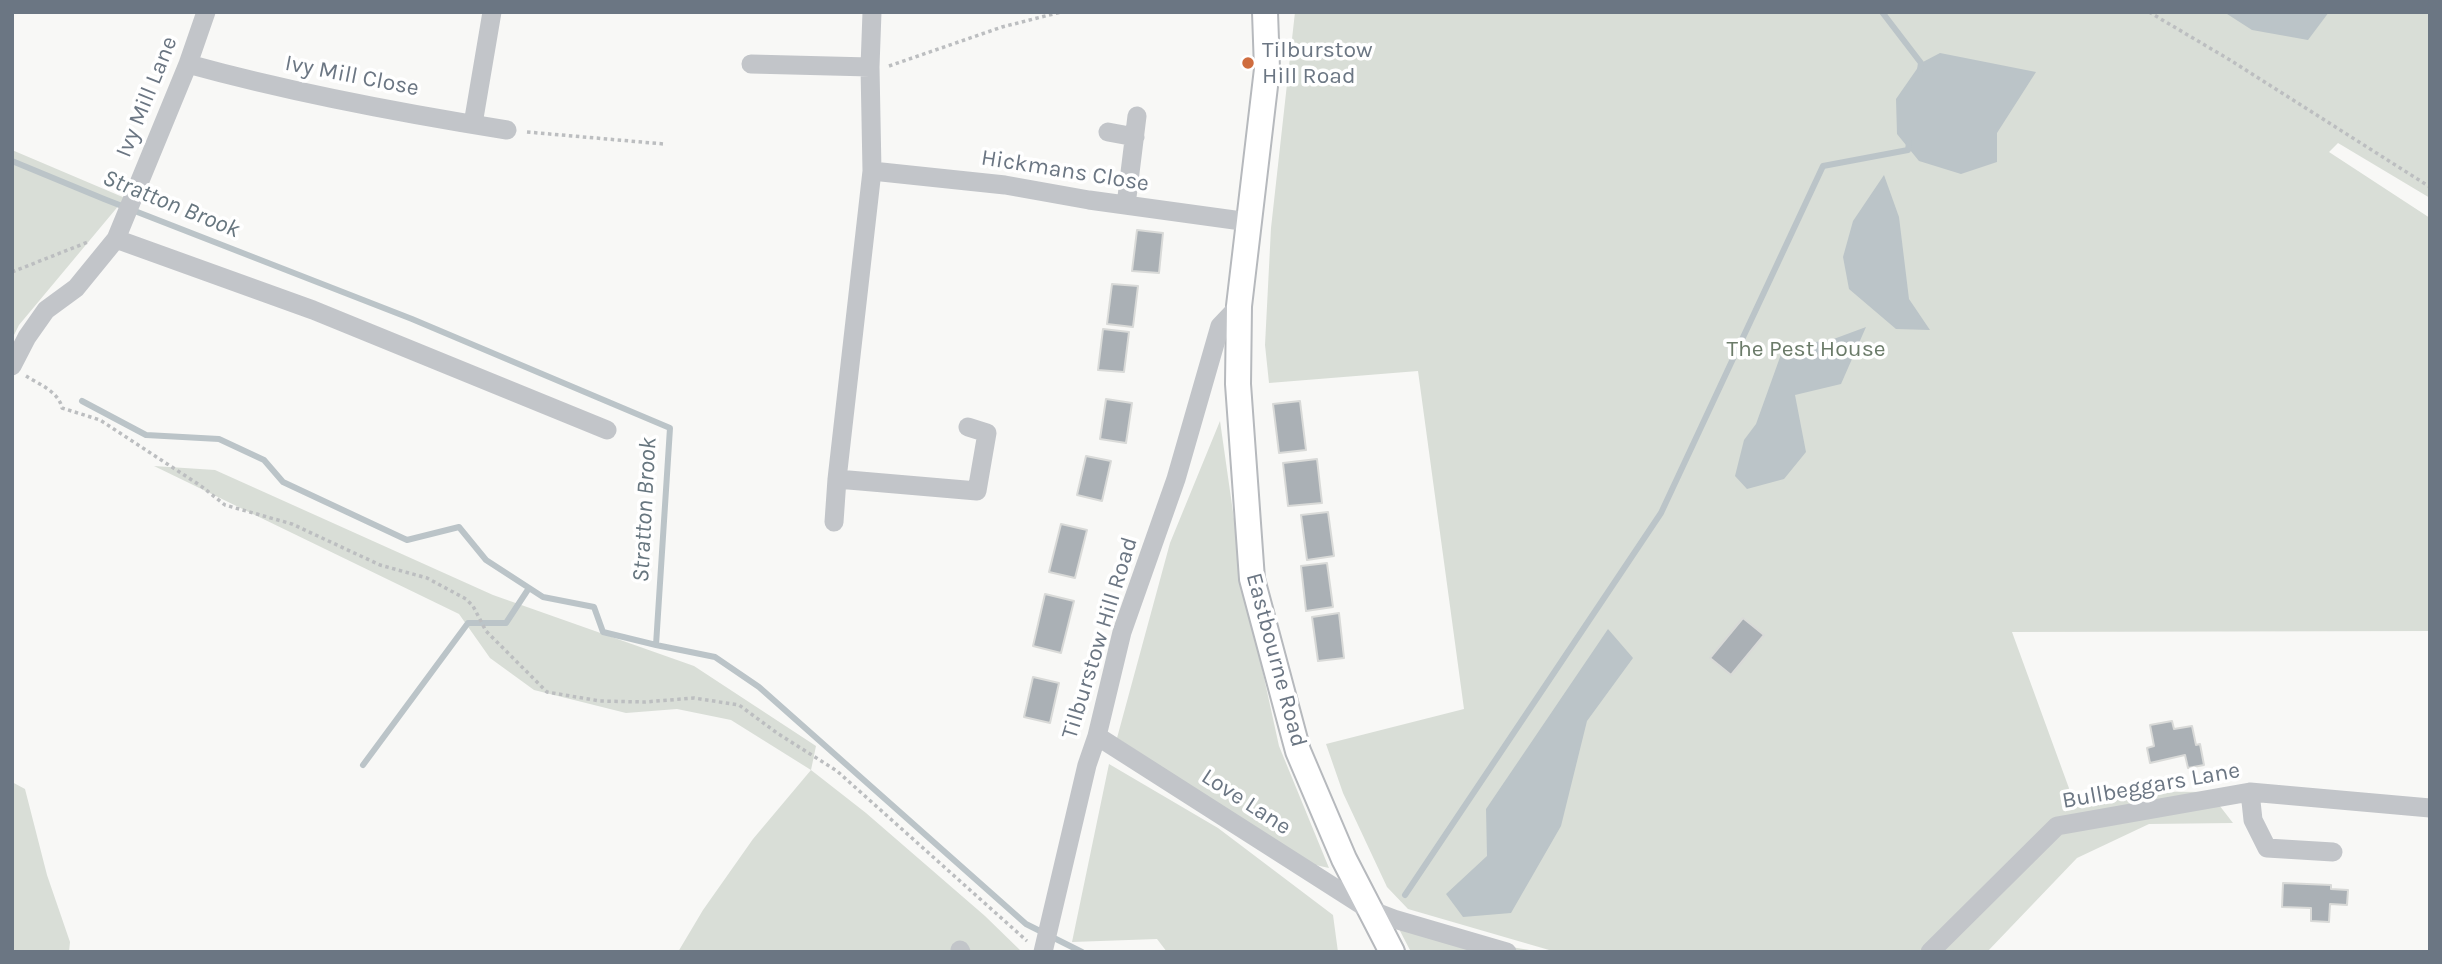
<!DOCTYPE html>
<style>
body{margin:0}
#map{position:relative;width:2442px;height:964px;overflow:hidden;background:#f8f8f6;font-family:Karla,sans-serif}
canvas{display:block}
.frame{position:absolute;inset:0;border:14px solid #6b7683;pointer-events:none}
</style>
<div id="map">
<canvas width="2442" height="964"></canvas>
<div class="frame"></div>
</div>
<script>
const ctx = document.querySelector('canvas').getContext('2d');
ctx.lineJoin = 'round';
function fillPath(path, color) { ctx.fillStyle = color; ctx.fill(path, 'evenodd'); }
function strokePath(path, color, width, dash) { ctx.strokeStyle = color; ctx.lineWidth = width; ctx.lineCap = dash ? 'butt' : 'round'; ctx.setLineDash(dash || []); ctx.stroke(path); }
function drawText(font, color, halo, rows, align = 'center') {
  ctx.font = font + ' Karla,sans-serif'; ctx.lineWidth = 7; ctx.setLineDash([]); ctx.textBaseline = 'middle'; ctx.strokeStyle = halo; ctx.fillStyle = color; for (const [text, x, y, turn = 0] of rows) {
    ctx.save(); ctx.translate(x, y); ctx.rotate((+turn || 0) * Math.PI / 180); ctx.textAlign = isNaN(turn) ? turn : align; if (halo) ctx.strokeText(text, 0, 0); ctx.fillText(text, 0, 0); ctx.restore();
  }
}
fillPath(new Path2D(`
 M1295,12H2430V198L2338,143L2329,152L2430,218V631L2012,632L2070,791L2209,792L2233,823L2149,824L2077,858L1987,952H1556L1408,909L1387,887L1343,793L1326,744L1464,709L1418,371L1269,383L1265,345L1271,228Z
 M12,150L125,198L19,325L12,339Z
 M1220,421L1243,582L1279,746L1329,868L1311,864L1117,738L1170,543Z
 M154,466L215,470L493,595L694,666L816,746L811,770L866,813L985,916L1022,952H678L703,910L753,839L811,770L731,720L677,709L626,713L534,690L490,658L459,614Z
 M1109,764L1218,828L1333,915L1338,952H1167L1157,939L1072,942Z
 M12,782L25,789L47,875L70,942L69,952H12Z
 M1399,929L1542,952H1411Z`), '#d9ded7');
fillPath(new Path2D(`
 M2224,12H2329L2308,40L2252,30Z
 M1940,53L2036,72L1997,133V162L1961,174L1919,161L1897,134L1896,99L1921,63Z
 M1884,175L1899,217L1909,299L1930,330L1896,329L1849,289L1843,257L1853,221Z
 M1866,327L1841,384L1795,395L1806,452L1784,479L1747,489L1735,476L1744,440L1756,424L1784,346L1831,340Z
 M1608,629L1633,658L1587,721L1561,826L1511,913L1463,917L1446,894L1487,856L1486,809Z`), '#bbc4c8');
strokePath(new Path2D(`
 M1882,12L1921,63L1920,70
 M12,161L104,199L412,319L670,428L656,645L715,657L759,687L1026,924L1082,952
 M82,401L146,435L219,439L264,460L283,482L407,540L459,527L486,560L543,597L594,607L603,632L656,645
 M363,765L468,623H506L529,588
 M1405,895L1661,513L1823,166L1908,150L1909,143`), '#bbc4c8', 6);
const building = new Path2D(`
 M1137,230L1163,233L1159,273L1132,271Z
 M1112,284L1138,286L1133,327L1107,324Z
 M1103,329L1129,332L1124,372L1098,370Z
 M1106,399L1132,403L1126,443L1100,439Z
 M1300,401L1306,450L1279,453L1273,404Z
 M1086,456L1111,461L1102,501L1077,495Z
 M1317,459L1322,503L1288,506L1283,463Z
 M1328,512L1334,556L1307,560L1301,515Z
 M1061,524L1087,530L1075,578L1049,572Z
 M1327,563L1333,607L1306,611L1301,566Z
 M1045,594L1074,601L1061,653L1033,646Z
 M1339,613L1344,658L1318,661L1312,617Z
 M1743,618L1764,635L1731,675L1710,658Z
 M1033,677L1059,683L1050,723L1024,717Z
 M2172,721L2174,729L2192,726L2196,745L2200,744L2204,765L2188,768L2185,755L2150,763L2147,748L2154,746L2150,725Z
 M2283,883L2331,885V889L2348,890L2347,905L2330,904L2329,922L2311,921V908L2282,907Z`);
fillPath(building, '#aab0b5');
strokePath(building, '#d9dad8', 2);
const major = new Path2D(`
 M1265,12L1267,69L1239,306L1238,384L1252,579L1298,751L1344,859L1392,952`);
strokePath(major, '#b6b9bd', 28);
strokePath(new Path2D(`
 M2149,12L2230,60L2430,187
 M889,66L1002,27L1061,12
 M527,132L664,144
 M12,272L88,242
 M26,376C39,384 59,392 62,408L100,420L201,486L225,505L292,524L380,565L427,578L466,599L473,606L486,631L547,692L600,701L645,702L694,698L739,705L777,733L837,771L1027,941`), '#bcbec0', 3.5, [3.5, 3.5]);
strokePath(new Path2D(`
 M188,64C293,93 400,113 507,130
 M751,64L870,67
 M473,124L492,12
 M1108,132L1135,137
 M872,171L1005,185L1089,200L1249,222
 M1126,205L1137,116
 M116,239L313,310L607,430
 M12,366L27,337L46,310L76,288L116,239L188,64L206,12
 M837,479L977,491L987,433L968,427
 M834,522L837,479L872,171L870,67L872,12
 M1097,736L1368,909L1394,919L1507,952
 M2250,792L2253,820L2267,848L2333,852
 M960,950L961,952
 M1043,952L1087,765L1097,736L1122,632L1176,479L1220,326L1239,306
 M1930,952L2057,826L2250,792L2430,808`), '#c2c5c9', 19);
strokePath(major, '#fff', 24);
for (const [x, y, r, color] of [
 [1248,63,7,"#cf6d3f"]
]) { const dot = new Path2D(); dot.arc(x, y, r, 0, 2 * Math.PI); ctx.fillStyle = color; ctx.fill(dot); strokePath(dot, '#fff', 2.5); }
drawText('23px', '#6b7683', '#fff', [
 ["Tilburstow",1262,50],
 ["Hill Road",1262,76]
], 'left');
drawText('23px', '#6b7683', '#fff', [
 ["Ivy Mill Close",352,76,11],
 ["Ivy Mill Lane",147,97,-68],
 ["Hickmans Close",1065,171,9],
 ["Tilburstow Hill Road",1100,638,-73],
 ["Eastbourne Road",1276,660,75],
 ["Bullbeggars Lane",2151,786,-10],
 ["Love Lane",1246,802,33]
]);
drawText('23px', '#6b7b69', '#fff', [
 ["The Pest House",1806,349]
]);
drawText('italic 24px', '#67767f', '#fff', [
 ["Stratton Brook",171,204,22],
 ["Stratton Brook",645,510,-87]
]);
</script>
